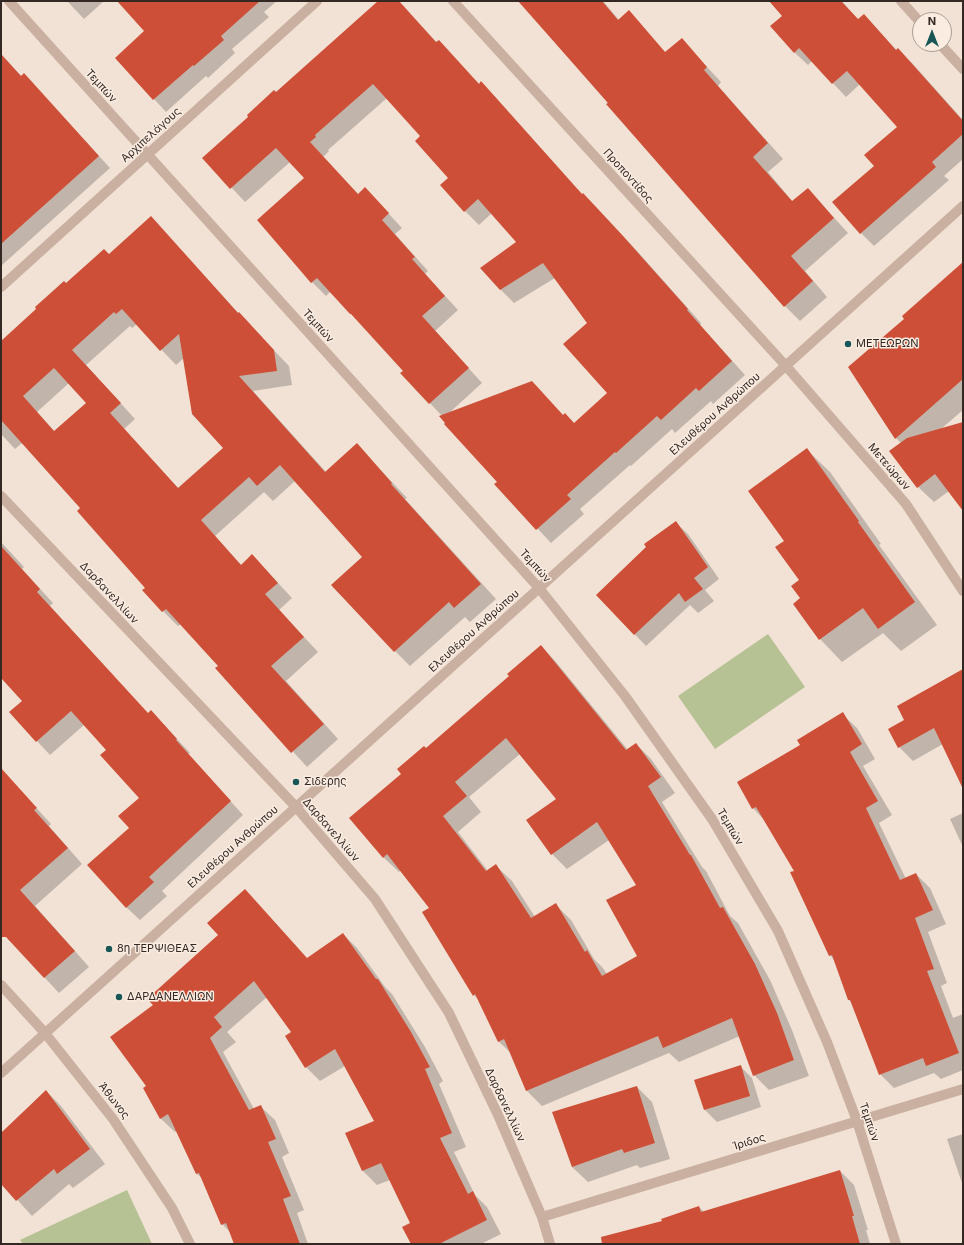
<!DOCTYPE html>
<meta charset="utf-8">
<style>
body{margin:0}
#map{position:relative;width:964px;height:1245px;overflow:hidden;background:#f2e2d5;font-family:Inter,sans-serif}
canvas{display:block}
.frame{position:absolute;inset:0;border:2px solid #332824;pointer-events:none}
.north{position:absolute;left:912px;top:12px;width:40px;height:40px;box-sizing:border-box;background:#faece1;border:1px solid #aa9e95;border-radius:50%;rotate:0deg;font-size:11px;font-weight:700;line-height:16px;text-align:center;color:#332824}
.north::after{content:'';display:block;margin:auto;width:14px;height:18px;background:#185756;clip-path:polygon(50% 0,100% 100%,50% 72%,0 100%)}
</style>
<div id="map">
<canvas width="964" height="1245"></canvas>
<div class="frame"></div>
<div class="north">N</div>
</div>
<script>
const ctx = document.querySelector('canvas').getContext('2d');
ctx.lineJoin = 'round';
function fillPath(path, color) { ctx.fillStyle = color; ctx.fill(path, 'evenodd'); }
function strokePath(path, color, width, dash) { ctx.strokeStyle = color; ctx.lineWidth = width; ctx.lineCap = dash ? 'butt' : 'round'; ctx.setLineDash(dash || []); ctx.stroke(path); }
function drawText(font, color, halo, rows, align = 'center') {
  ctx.font = font + ' Inter,sans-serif'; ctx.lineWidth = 3; ctx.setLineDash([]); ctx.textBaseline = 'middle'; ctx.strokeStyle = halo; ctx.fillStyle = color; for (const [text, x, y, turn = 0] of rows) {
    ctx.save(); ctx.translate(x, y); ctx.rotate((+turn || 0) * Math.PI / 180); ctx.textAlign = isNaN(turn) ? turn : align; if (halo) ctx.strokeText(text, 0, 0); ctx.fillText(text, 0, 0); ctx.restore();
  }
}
fillPath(new Path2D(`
 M768,634L805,687L715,749L678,696Z
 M127,1190L152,1244H23L20,1240Z`), '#b6c194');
fillPath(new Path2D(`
 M67,1H104L84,19Z
 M118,1H277L264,12L269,17L232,49L235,53L208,78L206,76L166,112L154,99L145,31Z
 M379,1H398L437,43L479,84L481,83L495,97L582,195L597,208L637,251L701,323L700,325L745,375L713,404L711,401L675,433L672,429L631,466L630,465L580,509L584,514L551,543L496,484L498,482L442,416L402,373L405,371L331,291L326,296L312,282L305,178L290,162L245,202L204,158ZM387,98L421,136L449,178L465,211L479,225L492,213L517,242L500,289L514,303L555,278L588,324L609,393L575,424L565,414L563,416L448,414L482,383L435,331L458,310L425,274L428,271L395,234L402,228L365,188L358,195L323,157L329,151L328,150Z
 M519,1H603L619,20L629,12L666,53L682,40L721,82L718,86L783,159L768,172L793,202L808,189L848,233L805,271L827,297L800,321L785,306Z
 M771,1H842L858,20L864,15L897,51L898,50L912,63L963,120V159L944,176L949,180L874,246L861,233L875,166L898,127L860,84L846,97L812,61L808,65L794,52L784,16Z
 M1,54L21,76L24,74L35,86L110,168L1,266Z
 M151,217L239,314L289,366L292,385L253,391L326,472L357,445L407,498L405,499L496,599L470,622L465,617L410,666L395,651L364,557L295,481L273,501L264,492L215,536L241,565L252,555L292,598L279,610L318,652L286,681L338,739L307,767L217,668L219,666L181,624L178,626L163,611L146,588L82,508L22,443L15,449L1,434V347L66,284L109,255ZM137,324L176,365L184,358L224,448L179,489L124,429L135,419L86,365L130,326L132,328ZM69,383L87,403L55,432L37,412Z
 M963,263V410L941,429L963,423V506L949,491L934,502L918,487L901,443L896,438L906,319Z
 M807,450L830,472L881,544L879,545L937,625L901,651L883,633L842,662L820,639L802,599L800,580L785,541Z
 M676,523L688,534L719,579L705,590L714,601L698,613L690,605L646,646L597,595Z
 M1,542L24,567L22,569L53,603L50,606L148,714L164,725L190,753L188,754L243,815L162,891L167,896L140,920L126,907L130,828L140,798L107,750L84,725L50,755L10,712L23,701L1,676Z
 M541,646L556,662L628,750L636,744L651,759L675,793L662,802L702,867L706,871L730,916L738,923L770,980L792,1030L809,1076L769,1090L754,1075L740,1036L679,1062L669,1053L542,1106L527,1091L512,1054L499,1042L479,1000L474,995L423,913L430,908L401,870L399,872L383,857L403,774L426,749L511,676ZM520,754L558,799L552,854L567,869L609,840L637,885L638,956L607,974L602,967L594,959L571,920L556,905L535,917L512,881L496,866L488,871L458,832L481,812L469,797Z
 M963,670V787L943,744L913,761L899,747L906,720Z
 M842,714L857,728L875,759L863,766L892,815L879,823L906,879L916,874L930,888L946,924L928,932L947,983L941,986L953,1018L963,1014V1070L941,1079L934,1073L894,1088L880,1074L853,1004L849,1000L834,960L830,955L795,871L765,821L753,808L801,746Z
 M11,780L51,824L49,826L82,864L35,906L89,967L59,993L44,977L1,927V789Z
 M963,813V847L950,819Z
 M343,934L357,948L385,987L392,994L425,1047L443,1081L439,1084L466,1147L454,1152L475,1195L487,1207L501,1234L481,1244H412V1223L390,1180L377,1185L363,1171L347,1134L375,1121L345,1066L320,1081L306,1067L293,1032L267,997L227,1032L236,1042L223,1052L254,1109L260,1106L275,1120L289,1153L282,1157L304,1210L297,1213L308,1244H235L231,1233L222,1224L204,1180L197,1174L177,1131L175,1132L160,1118L148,1086L111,1037L308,959Z
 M740,1066L752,1078L761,1107L717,1122L705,1110L695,1081Z
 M637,1087L652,1102L670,1159L640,1168L637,1165L588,1182L572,1167L553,1113Z
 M46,1091L61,1106L105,1164L73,1188L69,1184L32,1216L1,1182V1133Z
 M963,1134V1186L947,1139Z
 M840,1171L854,1185L868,1230H866L870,1244H609L699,1207L704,1212Z`), '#0003');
fillPath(new Path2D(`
 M117,1H260L221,36L224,40L194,66L193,65L153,100L115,58L144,31Z
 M378,1H399L436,42L439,40L479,84L481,81L582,194L583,193L623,236L688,309L687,310L732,361L699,391L696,388L661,420L657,416L616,453L615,452L567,495L571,499L536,530L494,484L497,482L444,424L445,423L439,416L532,381L563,415L565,413L574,423L607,393L563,344L587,323L543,263L500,290L480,268L516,242L478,199L464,212L440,185L448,178L415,141L420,136L373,84L315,135L316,137L310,142L358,194L365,187L389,213L382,220L415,257L412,259L445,296L422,316L469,368L429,404L400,373L403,371L351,314H350L317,278L311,283L257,220L304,178L276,148L230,189L202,158L248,117L247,115L274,90L276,92Z
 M518,1H602L618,20L629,10L665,52L682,38L707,67L704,70L768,143L753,157L792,201L808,188L834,218L791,256L813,281L784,307L606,104L608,103Z
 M769,1H841L858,19L864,14L896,50L898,48L963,121V134L932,162L936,167L860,234L832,202L874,166L864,155L897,127L847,71L832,84L799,48L794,53L770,26L782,16Z
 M1,54L21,76L24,73L99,156L1,244Z
 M151,216L238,313L239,312L274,350L277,371L239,376L325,472L357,443L392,483L391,484L481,584L454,608L449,602L394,652L331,585L362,557L280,465L257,486L249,477L201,520L241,565L252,554L278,583L265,594L304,637L271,666L324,724L291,753L215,668L218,666L166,609L162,612L142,590L145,588L77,511L80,508L1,420V341L36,309L35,307L64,281L66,283L104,249L109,254ZM122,309L160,351L179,334L192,414L223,448L178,488L110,413L121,403L72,350L114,312L116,314ZM54,368L86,403L54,431L23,396Z
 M963,262V379L895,439L848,367L904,319L902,316Z
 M963,422V511L935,474L917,488L889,451L907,438Z
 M807,448L859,521L858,522L915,602L878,629L863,608L819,640L793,604L800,598L791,586L799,580L775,547L784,541L748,491Z
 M676,521L708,567L694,578L703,589L685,602L679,593L634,635L596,595L646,547L644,544Z
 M1,546L40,589L37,592L148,713L151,710L177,739L176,740L231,801L149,877L154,882L126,908L87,865L129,828L118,816L139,798L100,755L106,750L71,711L36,742L9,712L22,701L1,678Z
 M541,645L626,750L636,743L661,777L648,786L690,855H691L720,908L723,907L755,964L777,1013L794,1060L753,1076L732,1018L663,1048L658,1036L526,1091L504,1039L498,1042L475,994L473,996L422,912L429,908L387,854L383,858L349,818L401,774L397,769L424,746L426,748L509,676L507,674ZM506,738L556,799L526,820L551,855L597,822L636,885L606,900L637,956L602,976L587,950L585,952L556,903L531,918L496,864L486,871L443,816L467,796L455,782Z
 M963,669V789L934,728L898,748L888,729L904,720L897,706Z
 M843,712L862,744L850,752L878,801L866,808L900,880L916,873L933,910L915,918L934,969L927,971L959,1053L926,1066L923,1058L879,1075L850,1000H848L832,955L829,956L790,872L794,871L756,807L752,809L737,782L800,745L797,740Z
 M1,768L37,808L34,810L68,848L20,890L75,951L44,978L6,937H1Z
 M245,889L307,958L343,933L376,979H378L411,1032L430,1067L425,1069L452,1133L440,1138L468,1194L473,1191L487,1220L439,1244H411L402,1227L410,1223L381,1163L362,1171L345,1133L374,1121L335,1049L305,1068L285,1036L291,1032L254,981L214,1017L222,1027L210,1038L249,1110L261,1105L276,1139L268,1142L291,1196L283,1199L300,1244H234L226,1223L221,1225L199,1173L196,1174L168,1114L160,1119L143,1088L146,1086L110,1037L153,1005L147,999L218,935L207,923Z
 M741,1065L750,1096L704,1110L694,1080Z
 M637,1086L655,1143L624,1153L622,1149L572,1167L552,1112Z
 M46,1090L90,1149L57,1174L54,1169L16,1201L1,1184V1133Z
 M840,1170L854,1216H852L860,1244H602L601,1237L662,1221L661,1219L699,1206L701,1212Z`), '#ce4f37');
strokePath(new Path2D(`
 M9,1L539,588L625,696L712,819L778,931L827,1042L857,1121L896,1244
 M453,1L786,366L906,504L963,591
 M901,1L920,22
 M940,44L963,69
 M1,287L317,1
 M1,496L296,807L375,899L449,1013L498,1115L542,1217L550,1244
 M1,985L45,1033L113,1119L172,1208L190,1244
 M1,1073L963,206
 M542,1217L963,1089`), '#cab0a0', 10);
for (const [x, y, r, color] of [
 [848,344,4,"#185756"],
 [296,782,4,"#185756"],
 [109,949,4,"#185756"],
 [119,997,4,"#185756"]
]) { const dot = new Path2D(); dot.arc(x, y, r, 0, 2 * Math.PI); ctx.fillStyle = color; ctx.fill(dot); strokePath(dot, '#faece1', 1.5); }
drawText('11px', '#332824', '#faece1', [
 ["Τεμπών",101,86,48],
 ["Αρχιπελάγους",151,135,-42],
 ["Προποντίδος",628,176,48],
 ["Τεμπών",318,326,48],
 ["Ελευθέρου Ανθρώπου",715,414,-42],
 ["Μετεώρων",889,467,49],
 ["Τεμπών",535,566,48],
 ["Δαρδανελλίων",109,593,47],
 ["Ελευθέρου Ανθρώπου",474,631,-42],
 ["Τεμπών",730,827,59],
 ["Δαρδανελλίων",331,830,49],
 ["Ελευθέρου Ανθρώπου",233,847,-42],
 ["Άθωνος",114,1101,52],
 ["Δαρδανελλίων",505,1105,65],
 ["Τεμπών",869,1122,71],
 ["Ίριδος",749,1142,-17]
]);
drawText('11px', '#332824', '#faece1', [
 ["ΜΕΤΕΩΡΩΝ",856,344],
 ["Σιδερης",304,782],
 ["8η ΤΕΡΨΙΘΕΑΣ",117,949],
 ["ΔΑΡΔΑΝΕΛΛΙΩΝ",127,997]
], 'left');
</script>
